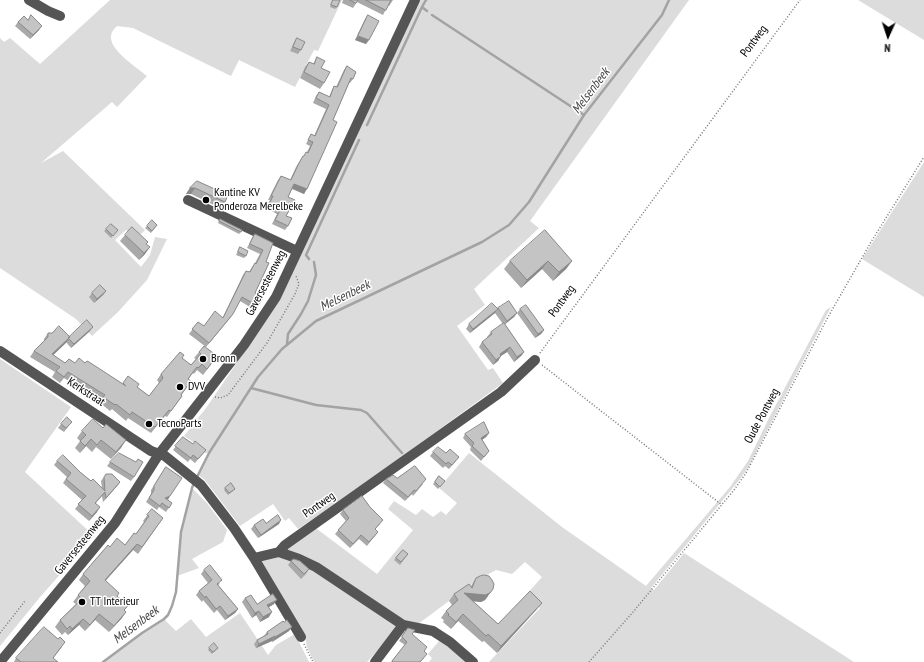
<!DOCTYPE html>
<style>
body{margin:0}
#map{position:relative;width:924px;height:662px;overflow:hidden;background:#fff;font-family:"PT Sans Narrow",sans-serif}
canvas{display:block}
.north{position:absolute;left:868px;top:16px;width:40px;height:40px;-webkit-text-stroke:3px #fff;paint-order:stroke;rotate:183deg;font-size:11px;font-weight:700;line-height:16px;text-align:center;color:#000}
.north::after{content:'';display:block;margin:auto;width:14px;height:18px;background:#000;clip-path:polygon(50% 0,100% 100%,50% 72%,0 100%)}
</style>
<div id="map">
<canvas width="924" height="662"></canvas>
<div class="north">N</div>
</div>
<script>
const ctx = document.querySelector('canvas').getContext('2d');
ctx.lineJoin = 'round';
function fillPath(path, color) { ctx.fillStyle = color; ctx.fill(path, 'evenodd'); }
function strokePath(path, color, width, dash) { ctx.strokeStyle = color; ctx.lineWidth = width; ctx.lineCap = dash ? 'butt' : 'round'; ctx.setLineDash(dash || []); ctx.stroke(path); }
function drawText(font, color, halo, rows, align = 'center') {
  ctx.font = font + ' "PT Sans Narrow",sans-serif'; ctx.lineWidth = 3; ctx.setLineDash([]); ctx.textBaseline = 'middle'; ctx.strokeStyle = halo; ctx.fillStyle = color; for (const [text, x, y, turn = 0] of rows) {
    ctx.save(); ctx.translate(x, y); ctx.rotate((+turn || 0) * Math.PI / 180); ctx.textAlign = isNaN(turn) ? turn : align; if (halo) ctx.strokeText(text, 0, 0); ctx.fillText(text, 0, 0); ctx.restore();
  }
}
fillPath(new Path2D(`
 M110,0H342L318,51L314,50L295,87L239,60L231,76L133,28L117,26C114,29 111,32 111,37C110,50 137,68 147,76L119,105L117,107L112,102L41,163L63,151L145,230L137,238L126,230L115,240L141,267L150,255L155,237L167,239L147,280L118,312L92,336L76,319L0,268V38L4,42L10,38L40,64Z
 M418,0H689L530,221L539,228L474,289L485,305L457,326L488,370L493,368L503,383L339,502L298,529L289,518L285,521L273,504L240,526L204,479L198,475L209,453H204L205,450L184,436L206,408L260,329Z
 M858,0H924V40Z
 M924,162V297L862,259Z
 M831,307L748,468L740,479L651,588L654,590L684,553L854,662H489L540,608L526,595L542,577L525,562L512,574L496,570L476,581L418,624L405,621L287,550L286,545L313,526L377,574L413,530L388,509L394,501L416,515L422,509L433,517L441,511L446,515L457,503L439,488L469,453L562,527L646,586L730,487L748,461L770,416L826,310Z
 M0,359L71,407L25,472L94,536L41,596L0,646Z
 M192,488L207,503L227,530L223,542L192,559L199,568L177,576L181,532Z
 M274,555L306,565L397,625L395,631L367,662H314L307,647L305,636L261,561Z
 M240,613L268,655L276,645L295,634L309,662H103L142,633L164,619L176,631L191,619L206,637Z
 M440,640L468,662H429L432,658L428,654Z`), '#dcdcdc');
strokePath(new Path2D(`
 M426,0L422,7L427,11
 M432,15L584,115
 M367,125L422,7
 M309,259L306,255L359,140
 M287,344L288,334L301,314L308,301L316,275L314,262
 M251,388L316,405L361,410L367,413L402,453
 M196,479L209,453L258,377L282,349L316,321L482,242L509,225L529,202L584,115L662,15L669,0
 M103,662L142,633L164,619L168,615L172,606L176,592L181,532L192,488L194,483`), '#a3a3a3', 2.5);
strokePath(new Path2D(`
 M540,353L800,0
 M542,365L722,505
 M215,397L220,398L228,395L267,343L295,294L299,284L296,276
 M0,633L25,601
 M304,644L313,662
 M589,662L633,612L734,490L746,473L828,317L871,242L924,157`), '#777', 1.5, [1, 2]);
strokePath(new Path2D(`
 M29,0L48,11L60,16
 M188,200L297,251
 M0,351L151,451L165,456L201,485L234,528L254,558L301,637
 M279,552L285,545L501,392L535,360
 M254,558L279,552L299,559L316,567L403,625L433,631L450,642L473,662
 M0,662L115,523L159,454L244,345L276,297L415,0
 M375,662L403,625`), '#555', 10);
fillPath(new Path2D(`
 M333,0H339L337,7L335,9L330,7Z
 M343,0H393L389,6L388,5L383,15L357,2L353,8L342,3Z
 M368,15L366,44L355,40L365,19Z
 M28,20L39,30L30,39L15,26L18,22Z
 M297,38L301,50L298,54L290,51L294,43Z
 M317,57L321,68L324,83L320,89L300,78L305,67L309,62L313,64Z
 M347,66L353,79L350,83H349L333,120L304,194L292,189L288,197L286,216L288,226L285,230L272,224L277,214L266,208L270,200H268L278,180L281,176L290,180L296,167L303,156H304L307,152L310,146L306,144L311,134L314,136L326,109L313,103L316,96L319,92L329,97L332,90L334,86L336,87L344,70Z
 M197,181L225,202L220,208L191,194H186L190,188Z
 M220,219L241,232L239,234L218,223Z
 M157,225L151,233L145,228L147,226Z
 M106,229L118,230L111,238L104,231Z
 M255,234L273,243L266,262L255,293L258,306L255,310L240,301L230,318L206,347L189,334L198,322L204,326L223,317L243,275L246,271L249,272L252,267L255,263L260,254L247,248L252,238Z
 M125,235L148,242L146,244L145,254L139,260L120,241Z
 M240,247L246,256L244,258L236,255Z
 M510,261H572L566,269L553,281L542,269L521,288L504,269Z
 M106,291L103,295L94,303L89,297L92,293Z
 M498,308L517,313L520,309L544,330L541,334L535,338L517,313L514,317L505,324L524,352L521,356L514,362L507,352L501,356L498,361L493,365L479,347L482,342L488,338L487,337L491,332L503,324L495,313Z
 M498,309L495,313L470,333L466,329L469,324Z
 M90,331L71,348L66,342L53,355L65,363H85L123,384L128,376L137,387L149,396L159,383L157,380L161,374L182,358L191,365L196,359L194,358L199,352L213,362L203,375L197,370L194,374L193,373L189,378L187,387L181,395L182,396L167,417L165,416L151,433L128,418L126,421L112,409L110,411L99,402L100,401L64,378L60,383L52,377L55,372L30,357L34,351L44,341V339L48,333L69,337Z
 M72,422L64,432L58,428L61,424Z
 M103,428L126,440L111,459L96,447L92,452L86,446L80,453L75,448L80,441L77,438L82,431Z
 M489,433L486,437L482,440L489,451L481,461L470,450L471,447L463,438L465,434Z
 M183,437L193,444L206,450L195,463L190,459L188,462L173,450Z
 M433,452L456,461L449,469L445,466L443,468L430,456Z
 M57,461L80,472L91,481L102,488L101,481L104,477L120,482L117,486L103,502L102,496L96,503L97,512L89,521L75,509L82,500L63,483L67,477L54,465Z
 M110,462L134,477L131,481L107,466Z
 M166,467L167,500L172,503L166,512L159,507L157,510L146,502L151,494V490Z
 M439,476L445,481L438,489L433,484Z
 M397,478L423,484L413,496L412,494L405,501L383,483L386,479Z
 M225,488L235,489L233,491L228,495L224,490Z
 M152,509L163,518L138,554L133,550L105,581L117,596L125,611L122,618L109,632L95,620L85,631L79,625L68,635L65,632L62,635L55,627L60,620L76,604L73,602L85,586L79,580L83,574L110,547L125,545L136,534L144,522L143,521Z
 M343,510L380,524L375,529L378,532L367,546L359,539L350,548L335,534L346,521L340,514Z
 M266,523L279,524L258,538L251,529L254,525Z
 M403,550L408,554L400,565L394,560Z
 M291,561L309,569L306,574L301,579L288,565Z
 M204,570L220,584L218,585L238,609L235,613L225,620L217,610L214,613L203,600L202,602L196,595L199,591L208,583L201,574Z
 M476,578L488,596L485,600L481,602L473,601L498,624L537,609L497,653L484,641L482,642L458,621L451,629L443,622L444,620L441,618L446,611L452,605L449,601L454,594L471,586Z
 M245,598L257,604H274L269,607V617L260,622L256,615L252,618L242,602Z
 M408,628L424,651V658L420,662H391L405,645L399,641Z
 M289,631L272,642V641L256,648L254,644L257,640L264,636L267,632Z
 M62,647L53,658L57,662H14L16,658Z
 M209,648H218L212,654L208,650Z`), '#a9a9a9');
fillPath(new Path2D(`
 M42,26L39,30L30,39L33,35Z
 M358,36L369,40L366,44L355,40Z
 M294,184L307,189L304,194L291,188Z
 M190,188H195L191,194H186Z
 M150,247L145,254L139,260L144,253Z
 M548,261L542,269L521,288L527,280Z
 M572,261L566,269L553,281L559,272Z
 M106,291L103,295L94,303L97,299Z
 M498,309L495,313L470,333L473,329Z
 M517,313L514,317L504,325L507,321Z
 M233,314L230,318L206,347L209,343Z
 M93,327L90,331L71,348L74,344Z
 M544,330L541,334L535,338L538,334Z
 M70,337L66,343L48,360L52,354Z
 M510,347L507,352L496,359L500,354Z
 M524,352L521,356L514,362L517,357Z
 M501,356L498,361L493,365L496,360Z
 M489,433L486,437L479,442L481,438Z
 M91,439L86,446L80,453L85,446Z
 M126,440L121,448L111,459L116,452Z
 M120,482L117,486L103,502L106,498Z
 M170,496L168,500L165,498Z
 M100,507L97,512L89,521L92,516Z
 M281,520L279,524L258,538L261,535Z
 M137,544L133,550L100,587L105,580Z
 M493,589L485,600L481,602L459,600L464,593Z
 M277,600L274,604L264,610L267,605Z
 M542,603L537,609L497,653L501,646Z
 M238,609L235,613L225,620L228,616Z
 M259,611L256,615L252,618L255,613Z
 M126,612L122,618L109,632L114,626Z
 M272,612L269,617L260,622L263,617Z
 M99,614L95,620L85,631L90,625Z
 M463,614L458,621L451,629L456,622Z
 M83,619L79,625L68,635L72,629Z
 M292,627L289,631L272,642L275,637Z
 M275,636L272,641L256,648L259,644Z`), '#898989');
const building = new Path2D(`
 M333,0H340L337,7L331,5Z
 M350,0H358L356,3Z
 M366,0H391L386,10Z
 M31,15L42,26L33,35L18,22L24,16L28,20Z
 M368,15L379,21L369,40L358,36Z
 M297,38L305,42L301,50L293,47Z
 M317,57L325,61L321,68L330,72L324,83L304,72L309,62L314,64Z
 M347,66L356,72L353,79L351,78L333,120L337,122L307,189L294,184L288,197L295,200L286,216L292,218L288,226L275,220L280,210L269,204L273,196H271L281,176L291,180L299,163L303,156H304L306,152L308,153L313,142L308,140L311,134L315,136L329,105L316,98L319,92L330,97L334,86L337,87Z
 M197,181L228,195L225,202L195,188H190Z
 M220,219L242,230L241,232L219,221Z
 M152,220L157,225L152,231L147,226Z
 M111,224L118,230L113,236L106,229Z
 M132,227L148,242L146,244L150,247L144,253L125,235Z
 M545,230L572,261L559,272L548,261L527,280L510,261Z
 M255,234L273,243L266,262L269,263L255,293L263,298L258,306L242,297L233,314L209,343L192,329L198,322L204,326L215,311L223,318L246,271L250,272L255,263L256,264L263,250L250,244Z
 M240,247L248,251L246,256L238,252Z
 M100,285L106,291L97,299L92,293Z
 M509,301L517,313L507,321L498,308Z
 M492,303L498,309L473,329L469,324Z
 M526,305L544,330L538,334L520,309Z
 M87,320L93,327L74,344L68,338L70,337H69Z
 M504,323L524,352L517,357L510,347L500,354L501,356L496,360L482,342L492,334L491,332Z
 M59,326L70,337L52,354L65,363L69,359L75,363L79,358L85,363L87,361L89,362L126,386L123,383L128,376L139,384L137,387L149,396L163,378L161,374L180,352L184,355L182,358L191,365L201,354L199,352L204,346L217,356L207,369L202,364L198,368L197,367L193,372L188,379L191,381L181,395L182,396L171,411L169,410L155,427L132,412L130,415L116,404L115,405L103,397L105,395L68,372L64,377L56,371L60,367L34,351L48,337V333H52Z
 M67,417L72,422L66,428L61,424Z
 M93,419L103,428L106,424L126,440L116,452L101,440L97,445L91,439L85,446L80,441L86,435L82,431Z
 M484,422L489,433L481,438L489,451L484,457L472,446L474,443L465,434Z
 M183,437L193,444L195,441L206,450L198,459L193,455L191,458L175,446Z
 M438,447L446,453L450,449L459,457L452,465L448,462L446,464L433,452Z
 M119,453L136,462L138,459L143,462L134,477L110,462Z
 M63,455L80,472L91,481L93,479L105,491L104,477L106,474H112L120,482L106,498L105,492L95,503L100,507L92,516L78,504L86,496L66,479L71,473L57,461Z
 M415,466L426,479L416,491L414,490L408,497L386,479L393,475L397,478Z
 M166,467L182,478L170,496L165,498L172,503L169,508L162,503L160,506L149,498L154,490V486Z
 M439,476L445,481L440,487L435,482Z
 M231,483L235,489L229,493L225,488Z
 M362,496L370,507L383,520L375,529L378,532L369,542L361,535L353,544L338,530L349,518L343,510Z
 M152,509L163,518L142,547L137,544L105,580L119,593L117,596L128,606L124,610L126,612L114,626L99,614L90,625L83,619L72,629L70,626L67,629L60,620L82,599L78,595L90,581L83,574L108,545L110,547L117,538L125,545L134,533L136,534L149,516L147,515Z
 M278,515L281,520L261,535L254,525L263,519L266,523Z
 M403,550L408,554L401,562L396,558Z
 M294,559L300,561L309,569L304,574L291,561Z
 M210,565L222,580L217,584L238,609L228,616L220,606L216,609L206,596L205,598L199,591L212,580L204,570Z
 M484,575L489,576L492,580L494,584L493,589L490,593L485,595L464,593L498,624L530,591L542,603L501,646L488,634L486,636L463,614L456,622L448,615L449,614L446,611L458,600L454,594L469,584L472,588L476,578L480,576Z
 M273,594L277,600L267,605L272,612L263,617L259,611L255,613L245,598L251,595L257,604Z
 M287,620L292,627L275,637V636L259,644L257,640L268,634L267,632L283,621L284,622Z
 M44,627L58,639L60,637L65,642L53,658L58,662H21L16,658Z
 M408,628L415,630L412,634L427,647L424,651L427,654L420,662H393L392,661L407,642L402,637Z
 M214,643L218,648L213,652L209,648Z`);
fillPath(building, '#c4c4c4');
strokePath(building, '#898989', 1);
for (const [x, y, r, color] of [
 [206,200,4,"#000"],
 [203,359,4,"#000"],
 [180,387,4,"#000"],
 [149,424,4,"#000"],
 [82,602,4,"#000"]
]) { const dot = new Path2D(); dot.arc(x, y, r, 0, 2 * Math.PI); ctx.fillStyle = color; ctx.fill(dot); strokePath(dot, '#fff', 1.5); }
drawText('12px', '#000', '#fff', [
 ["Pontweg",754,41,-53],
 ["Gaversesteenweg",266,283,-62],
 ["Pontweg",562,301,-54],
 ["Kerkstraat",86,392,33],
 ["Oude Pontweg",762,416,-62],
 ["Pontweg",319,505,-35],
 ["Gaversesteenweg",80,545,-51]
]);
drawText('12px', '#000', '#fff', [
 ["Kantine KV",214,193],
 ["Ponderoza Merelbeke",214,207],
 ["Bronn",211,359],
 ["DVV",188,387],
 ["TecnoParts",157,424],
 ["TT Interieur",90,602]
], 'left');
drawText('italic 13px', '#444', '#fff', [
 ["Melsenbeek",591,91,-53],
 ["Melsenbeek",345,296,-26],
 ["Melsenbeek",136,625,-37]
]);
</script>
